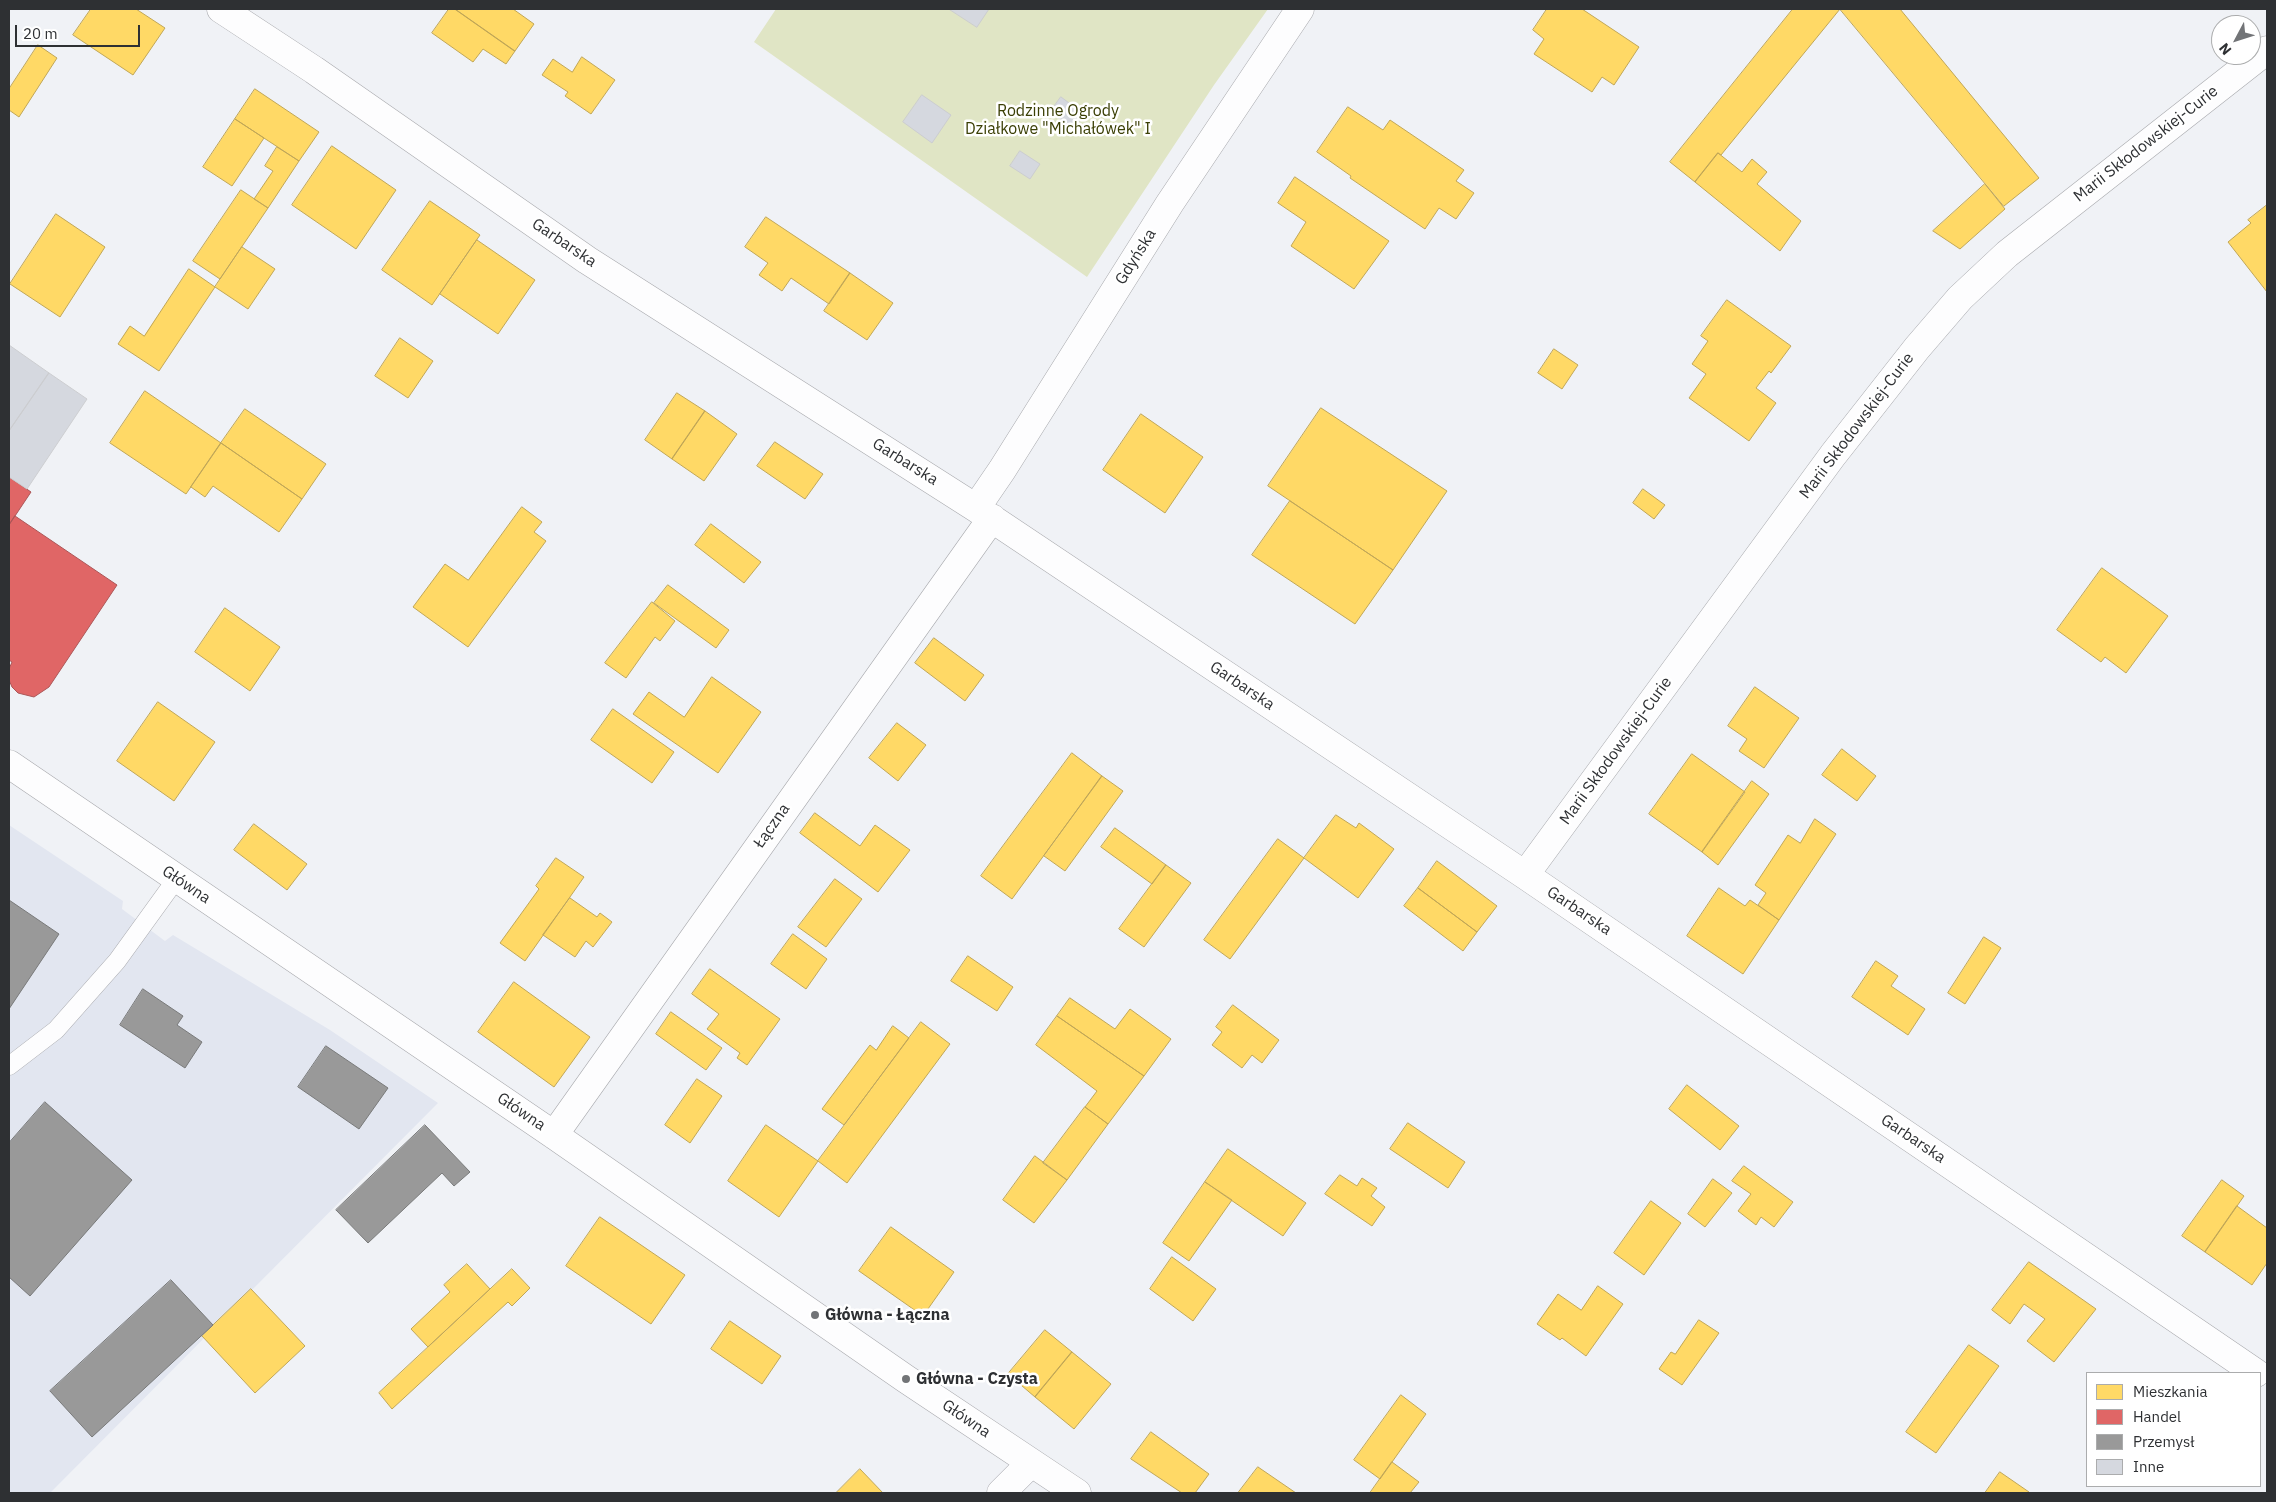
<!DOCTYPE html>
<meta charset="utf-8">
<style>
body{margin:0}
#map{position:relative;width:2276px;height:1502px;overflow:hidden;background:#f0f2f6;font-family:"IBM Plex Sans",sans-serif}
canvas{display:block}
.frame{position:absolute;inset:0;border:10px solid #2e3033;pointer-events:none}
.legend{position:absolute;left:2086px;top:1372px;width:175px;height:115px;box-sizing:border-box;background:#fff;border:1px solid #abacad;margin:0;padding:6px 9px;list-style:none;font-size:15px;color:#2e3033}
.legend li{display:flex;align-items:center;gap:10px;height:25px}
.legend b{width:25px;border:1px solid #abacad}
.north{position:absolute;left:2211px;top:15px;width:50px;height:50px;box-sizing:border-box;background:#fff;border:1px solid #abacad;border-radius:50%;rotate:230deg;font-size:14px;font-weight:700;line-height:20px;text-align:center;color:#2e3033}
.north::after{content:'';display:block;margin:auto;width:18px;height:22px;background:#727477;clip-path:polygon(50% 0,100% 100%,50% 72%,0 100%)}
.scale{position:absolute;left:15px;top:25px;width:125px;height:22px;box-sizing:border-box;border:2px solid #2e3033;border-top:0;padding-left:6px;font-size:15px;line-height:18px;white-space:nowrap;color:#2e3033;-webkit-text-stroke:4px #fff;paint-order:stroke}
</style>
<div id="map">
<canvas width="2276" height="1502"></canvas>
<div class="frame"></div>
<ul class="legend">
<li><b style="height:14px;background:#ffd966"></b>Mieszkania</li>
<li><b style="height:14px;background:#e06666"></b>Handel</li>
<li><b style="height:14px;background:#999"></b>Przemysł</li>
<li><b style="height:14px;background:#d5d8df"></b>Inne</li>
</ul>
<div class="north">N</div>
<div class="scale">20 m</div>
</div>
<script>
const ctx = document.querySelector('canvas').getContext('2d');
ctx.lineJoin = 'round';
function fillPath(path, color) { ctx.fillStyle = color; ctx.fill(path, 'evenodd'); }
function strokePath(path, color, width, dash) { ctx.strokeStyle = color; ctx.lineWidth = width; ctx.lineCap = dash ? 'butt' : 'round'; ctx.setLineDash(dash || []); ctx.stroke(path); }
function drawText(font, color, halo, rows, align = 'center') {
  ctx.font = font + ' "IBM Plex Sans",sans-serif'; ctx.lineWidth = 5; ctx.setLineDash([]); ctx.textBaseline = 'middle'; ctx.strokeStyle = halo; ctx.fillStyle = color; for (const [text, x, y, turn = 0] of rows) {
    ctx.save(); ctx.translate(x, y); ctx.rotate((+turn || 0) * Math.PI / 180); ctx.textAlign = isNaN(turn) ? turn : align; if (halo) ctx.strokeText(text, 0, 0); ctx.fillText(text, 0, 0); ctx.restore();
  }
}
fillPath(new Path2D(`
 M9,825L123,901L122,909L165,941L173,935L330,1030L438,1103L50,1493H9Z`), '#e2e6f0');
fillPath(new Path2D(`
 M776,9H1268L1214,85L1087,277L754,42Z`), '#e0e5c5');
const homes = new Path2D(`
 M91,9H136L165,28L133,75L73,35Z
 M449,9H455L515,51L506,64L483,49L473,62L432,33Z
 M455,9H513L534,24L515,51Z
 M1547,9H1582L1639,47L1614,85L1602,77L1592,92L1534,54L1544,39L1533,30Z
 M1793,9H1840L1721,155L1718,153L1695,182L1670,162Z
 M1840,9H1900L2039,178L2004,206Z
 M38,45L57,58L19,117L9,110V89Z
 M582,57L615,80L591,114L565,96L568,92L542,75L553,59L572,72Z
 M255,89L319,132L299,161L235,119Z
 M1348,107L1383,130L1390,120L1464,170L1456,181L1474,193L1456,219L1439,208L1425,229L1350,178L1351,176L1317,152Z
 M235,119L264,138L232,186L203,167Z
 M332,146L396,190L356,249L292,205Z
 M277,147L299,161L268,208L254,199L273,171L265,166Z
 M1718,153L1742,172L1752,159L1767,172L1757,184L1801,221L1780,251L1695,182Z
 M1295,177L1389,241L1354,289L1291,246L1306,222L1278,203Z
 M1985,184L2005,209L1960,249L1933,231Z
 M241,190L268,208L220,279L193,261Z
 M430,201L480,235L432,305L382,270Z
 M2267,205V292L2228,242L2251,223L2248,220Z
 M56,214L105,247L60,317L10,284Z
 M766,217L850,273L829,304L791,278L782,291L759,275L768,263L745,247Z
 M477,240L535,280L498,334L440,294Z
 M242,247L275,269L248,309L215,287Z
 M189,269L215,287L159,371L118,344L130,326L144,336Z
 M850,273L893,303L867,340L824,311Z
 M1727,300L1791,346L1771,373L1769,371L1756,388L1776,403L1749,441L1689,398L1706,374L1692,364L1708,341L1701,336Z
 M400,338L433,361L408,398L375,376Z
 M1554,349L1578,365L1562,389L1538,373Z
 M145,391L221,443L186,494L110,443Z
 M677,393L705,411L672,459L645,440Z
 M1321,408L1447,491L1393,570L1268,486Z
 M245,409L326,464L302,499L221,443Z
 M705,411L737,434L704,481L672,459Z
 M1141,414L1203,457L1165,513L1103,470Z
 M775,442L823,474L805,499L757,466Z
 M221,443L302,499L279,532L213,486L205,497L191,487Z
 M1643,489L1665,505L1654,519L1633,503Z
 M1290,501L1393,570L1355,624L1252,555Z
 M522,507L542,522L534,532L546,541L468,647L413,607L445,564L468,580Z
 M711,524L761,562L744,583L695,545Z
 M2102,568L2168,616L2126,673L2105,657L2101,662L2057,630Z
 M668,585L729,630L716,648L654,603Z
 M652,602L675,621L660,641L655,637L626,678L605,663Z
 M225,608L280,647L250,691L195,652Z
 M934,638L984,675L965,701L915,663Z
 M712,677L761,712L718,773L633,714L649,692L684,717Z
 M1755,687L1799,718L1764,768L1739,751L1747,739L1728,726Z
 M158,702L215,742L174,801L117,761Z
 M613,709L674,752L652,783L591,740Z
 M897,723L926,745L898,781L869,758Z
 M1842,749L1876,776L1857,801L1822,775Z
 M1072,753L1102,776L1012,899L981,876Z
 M1692,754L1745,792L1702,852L1649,814Z
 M1102,776L1123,791L1065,871L1044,856Z
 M1752,781L1769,794L1718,865L1702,852Z
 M815,813L860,846L875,825L910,850L878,892L800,833Z
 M1336,815L1356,828L1359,823L1394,849L1358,898L1304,858Z
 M1815,819L1836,834L1779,920L1758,905L1766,893L1755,885L1788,835L1800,843Z
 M254,824L307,864L287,890L234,850Z
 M1115,828L1166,865L1152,884L1101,847Z
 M1278,839L1304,858L1230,959L1204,940Z
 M556,858L584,877L525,961L500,943L539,889L536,886Z
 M1437,861L1497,906L1477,932L1418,888Z
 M1166,865L1191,883L1144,947L1119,929Z
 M835,879L862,899L826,947L798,927Z
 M1418,888L1477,932L1463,951L1404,906Z
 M1719,888L1745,906L1750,900L1779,920L1743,974L1687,936Z
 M570,898L597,917L600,913L612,922L593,947L586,941L575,957L543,935Z
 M793,934L827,959L806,989L771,964Z
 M1984,937L2001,948L1965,1004L1948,993Z
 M968,956L1013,987L997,1011L951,981Z
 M1876,961L1898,976L1891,986L1925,1009L1908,1035L1852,997Z
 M710,969L780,1019L747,1065L737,1058L740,1053L707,1029L719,1014L692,994Z
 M514,982L590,1037L554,1087L478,1032Z
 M1070,998L1115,1029L1130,1009L1171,1039L1144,1076L1057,1016Z
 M1233,1005L1279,1040L1262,1063L1252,1055L1242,1068L1212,1045L1222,1032L1216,1027Z
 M671,1012L722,1048L706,1070L656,1034Z
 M1057,1016L1144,1076L1108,1124L1085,1107L1097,1091L1036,1045Z
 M921,1022L950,1044L847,1183L818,1161Z
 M893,1026L909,1038L844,1125L822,1109L870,1045L876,1050Z
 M697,1079L722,1096L690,1143L665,1125Z
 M1687,1085L1739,1126L1720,1150L1669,1109Z
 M1085,1107L1108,1124L1067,1180L1043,1163Z
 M1408,1123L1465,1162L1448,1188L1390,1149Z
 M766,1125L818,1161L779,1217L728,1181Z
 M1228,1149L1306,1203L1283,1236L1205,1182Z
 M1035,1156L1067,1180L1034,1223L1003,1200Z
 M1744,1166L1793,1202L1774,1227L1761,1217L1756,1225L1738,1211L1751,1194L1732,1181Z
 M1340,1175L1357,1186L1362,1178L1377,1188L1371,1196L1385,1207L1372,1226L1325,1194Z
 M1713,1179L1732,1193L1705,1227L1688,1214Z
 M2222,1180L2244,1196L2205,1252L2182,1236Z
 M1205,1182L1232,1200L1189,1261L1163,1243Z
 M1651,1201L1681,1223L1644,1275L1614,1253Z
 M2237,1206L2267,1228V1263L2252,1285L2205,1252Z
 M600,1217L685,1275L651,1324L566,1266Z
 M891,1227L954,1272L923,1316L859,1271Z
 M1172,1257L1216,1289L1193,1321L1150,1289Z
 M2029,1262L2096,1309L2054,1362L2027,1341L2045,1319L2024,1304L2010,1324L1992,1310Z
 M467,1264L490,1289L428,1347L411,1329L450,1292L444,1285Z
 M512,1269L530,1288L512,1306L508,1302L392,1409L379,1393Z
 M1598,1286L1623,1304L1586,1356L1562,1338L1560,1340L1537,1324L1558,1294L1581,1310Z
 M251,1289L305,1346L255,1393L202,1336Z
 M1699,1320L1719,1333L1682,1385L1659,1369L1671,1352L1675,1354Z
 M730,1321L781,1356L762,1384L711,1349Z
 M1045,1330L1072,1352L1035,1397L1008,1374Z
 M1969,1345L1999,1366L1936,1453L1906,1432Z
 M1072,1352L1111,1384L1074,1429L1035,1397Z
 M1401,1395L1426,1414L1380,1479L1354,1460Z
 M1151,1432L1209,1474L1195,1493H1182L1131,1459Z
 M1392,1462L1419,1482L1410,1493H1370Z
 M1258,1467L1296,1493H1238Z
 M860,1469L883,1493H836Z
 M2000,1472L2029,1492L2028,1493H1985Z`);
fillPath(homes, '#ffd966');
strokePath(homes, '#c0a657', 1);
const shops = new Path2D(`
 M9,477L31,492L9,525Z
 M15,516L117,585L49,687L34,697L18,693L12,687L9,680V669L12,662L9,660V525Z`);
fillPath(shops, '#e06666');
strokePath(shops, '#ab5657', 1);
const industry = new Path2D(`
 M9,900L59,934L9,1009Z
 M143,989L183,1016L177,1025L202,1042L185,1068L120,1025Z
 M326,1046L388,1088L359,1129L298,1087Z
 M45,1102L132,1180L30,1296L9,1277V1143Z
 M425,1125L470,1172L454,1186L442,1173L368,1243L336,1210Z
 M171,1280L213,1325L92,1437L50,1391Z`);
fillPath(industry, '#999');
strokePath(industry, '#797a7a', 1);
const building = new Path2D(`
 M949,9H989L977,27Z
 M922,95L951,115L932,143L903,122Z
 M1061,97L1084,114L1074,129L1050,112Z
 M1020,151L1040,164L1030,179L1010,166Z
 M9,345L49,373L9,431Z
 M49,373L87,399L27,489L9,477V431Z`);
fillPath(building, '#d5d8df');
strokePath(building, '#cccdd0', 1);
const lane = new Path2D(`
 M9,1066L56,1030L117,961L177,878`);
const street = new Path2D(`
 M221,9L314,70L587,260L976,508L1525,875L2256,1373
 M976,508L1002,470L1170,203L1300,9
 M9,764L554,1135L906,1379L1077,1493
 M1525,875L1833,455L1917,348L1960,298L2007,254L2267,50
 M554,1135L992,518
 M1001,1493L1031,1463`);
strokePath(lane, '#a7a8ac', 19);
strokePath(street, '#a7a8ac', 29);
strokePath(lane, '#fdfdfe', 18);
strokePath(street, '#fdfdfe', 28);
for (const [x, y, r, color] of [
 [815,1315,5,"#727477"],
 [906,1379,5,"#727477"]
]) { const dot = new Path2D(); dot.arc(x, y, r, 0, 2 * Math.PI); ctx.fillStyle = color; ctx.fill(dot); strokePath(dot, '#fff', 2); }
drawText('16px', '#3b3f05', '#fff', [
 ["Rodzinne Ogrody",1058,111],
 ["Działkowe \"Michałówek\" I",1058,129]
]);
drawText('16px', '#2e3033', '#fff', [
 ["Marii Skłodowskiej-Curie",2146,144,-38],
 ["Garbarska",564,243,34],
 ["Gdyńska",1136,257,-58],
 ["Marii Skłodowskiej-Curie",1857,426,-53],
 ["Garbarska",905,462,32],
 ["Garbarska",1242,686,34],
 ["Marii Skłodowskiej-Curie",1616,751,-54],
 ["Łączna",772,826,-55],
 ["Główna",186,885,34],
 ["Garbarska",1579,911,34],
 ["Główna",521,1112,34],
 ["Garbarska",1913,1139,34],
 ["Główna",966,1419,34]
]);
drawText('bold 16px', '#2e3033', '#fff', [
 ["Główna - Łączna",825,1315],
 ["Główna - Czysta",916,1379]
], 'left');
</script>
